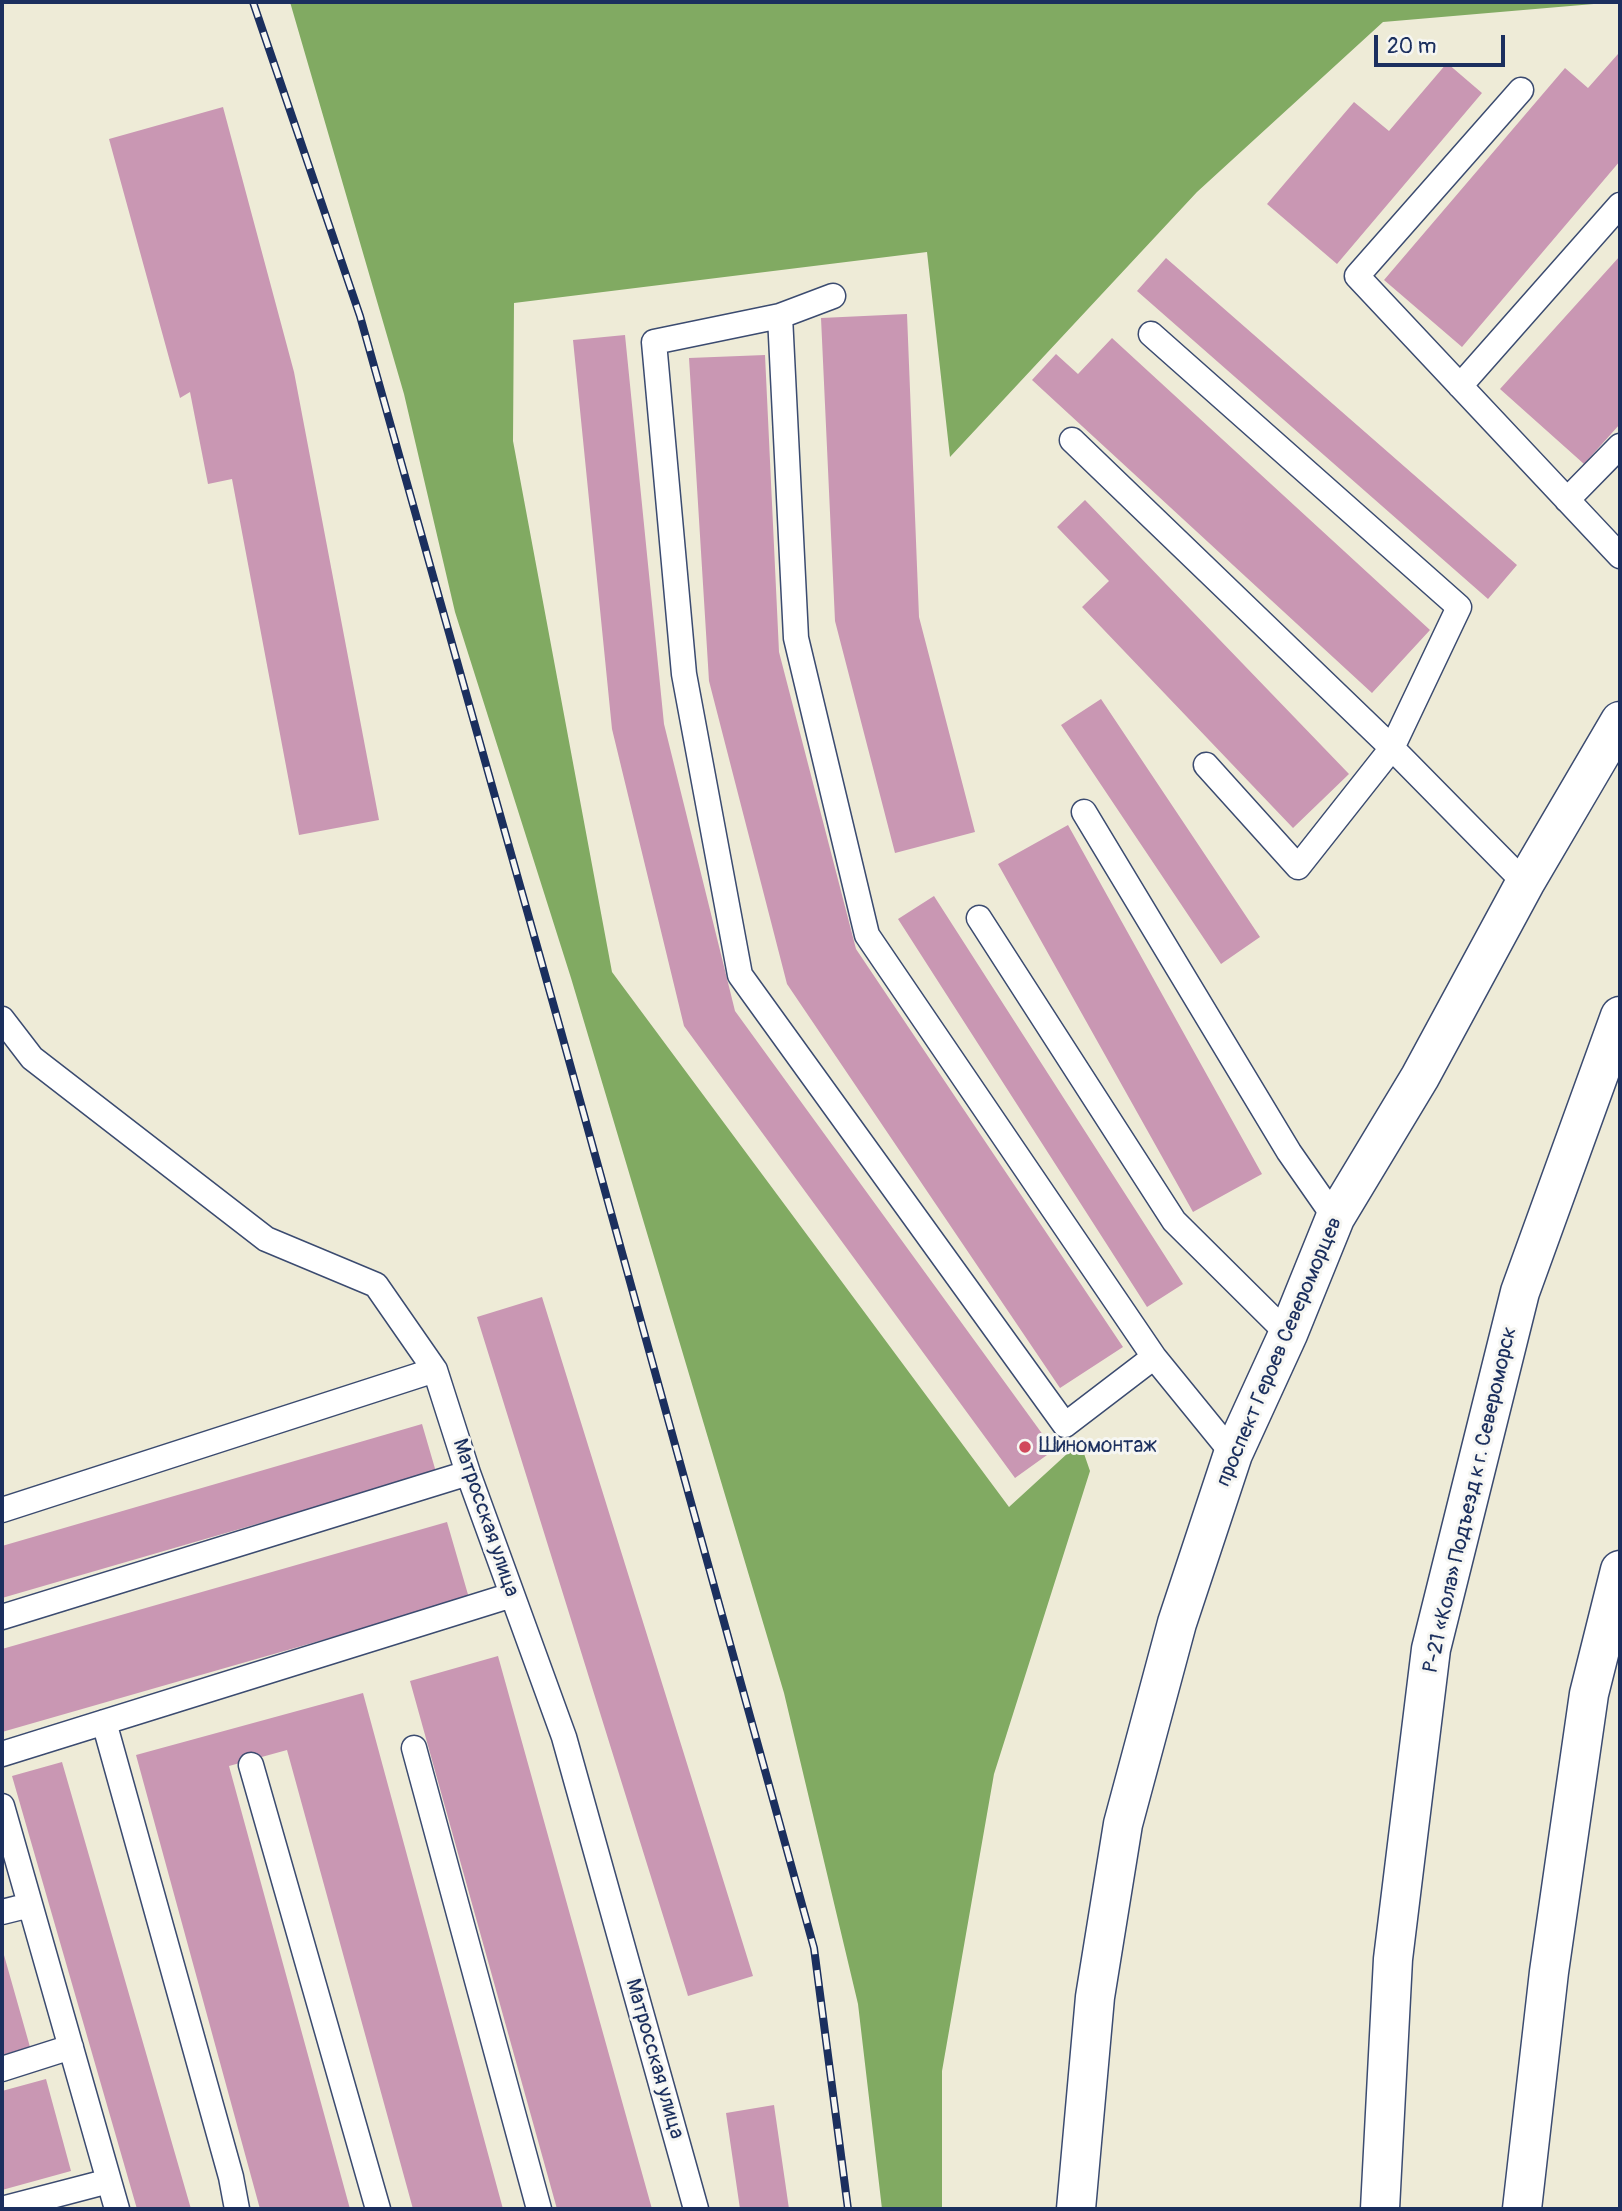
<!DOCTYPE html>
<meta charset="utf-8">
<style>
body{margin:0}
#map{position:relative;width:1622px;height:2211px;overflow:hidden;background:#eeebd7;font-family:Pangolin,sans-serif}
canvas{display:block}
.frame{position:absolute;inset:0;border:4px solid #1b2f5e;pointer-events:none}
.scale{position:absolute;left:1374px;top:35px;width:131px;height:32px;box-sizing:border-box;border:4px solid #1b2f5e;border-top:0;padding-left:9px;font-size:21px;line-height:24px;white-space:nowrap;color:#1b2f5e;-webkit-text-stroke:5px #f6f6f2;paint-order:stroke}
</style>
<div id="map">
<canvas width="1622" height="2211"></canvas>
<div class="frame"></div>
<div class="scale">20 m</div>
</div>
<script>
const ctx = document.querySelector('canvas').getContext('2d');
ctx.lineJoin = 'round';
function fillPath(path, color) { ctx.fillStyle = color; ctx.fill(path, 'evenodd'); }
function strokePath(path, color, width, dash) { ctx.strokeStyle = color; ctx.lineWidth = width; ctx.lineCap = dash ? 'butt' : 'round'; ctx.setLineDash(dash || []); ctx.stroke(path); }
function drawText(font, color, halo, rows, align = 'center') {
  ctx.font = font + ' Pangolin,sans-serif'; ctx.lineWidth = 6; ctx.setLineDash([]); ctx.textBaseline = 'middle'; ctx.strokeStyle = halo; ctx.fillStyle = color; for (const [text, x, y, turn = 0] of rows) {
    ctx.save(); ctx.translate(x, y); ctx.rotate((+turn || 0) * Math.PI / 180); ctx.textAlign = isNaN(turn) ? turn : align; if (halo) ctx.strokeText(text, 0, 0); ctx.fillText(text, 0, 0); ctx.restore();
  }
}
fillPath(new Path2D(`
 M290,2H1617L1383,22L1197,192L950,457L927,252L514,303L513,441L612,972L1009,1507L1080,1442L1090,1471L994,1774L942,2071V2209H882L858,2004L784,1693L571,978L455,612L404,394Z`), '#81aa62');
fillPath(new Path2D(`
 M1618,54L1620,56V161L1462,347L1384,280L1565,68L1588,88Z
 M1447,63L1482,93L1337,264L1267,204L1354,102L1389,131Z
 M223,107L294,372L379,820L299,835L232,479L208,484L190,392L180,398L109,139Z
 M1620,256V424L1584,464L1500,389Z
 M1166,258L1517,565L1488,599L1137,291Z
 M907,314L919,617L975,832L895,853L835,621L821,318Z
 M625,335L664,724L735,1011L1054,1450L1015,1478L684,1026L612,729L573,340Z
 M1112,338L1430,630L1372,693L1032,380L1056,354L1078,374Z
 M765,355L779,652L856,949L1123,1347L1060,1388L787,984L709,681L689,358Z
 M1085,500L1349,774L1293,828L1082,607L1109,581L1057,527Z
 M1101,699L1260,937L1221,964L1061,725Z
 M1068,825L1262,1174L1193,1212L998,864Z
 M934,896L1183,1284L1147,1307L898,919Z
 M542,1297L753,1976L688,1996L477,1317Z
 M422,1424L436,1472L2,1598V1546Z
 M447,1522L469,1598L2,1732V1649Z
 M498,1656L652,2209H557L410,1681Z
 M363,1693L503,2209H413L287,1750L229,1766L350,2209H260L136,1755Z
 M62,1762L191,2209H137L12,1776Z
 M2,1948L30,2047L2,2055Z
 M46,2079L71,2171L2,2190V2091Z
 M774,2105L789,2209H740L726,2113Z`), '#c997b3');
const lane = new Path2D(`
 M1521,90L1357,276L1620,556
 M780,316L833,296
 M1151,334L1459,607L1392,748L1298,867L1206,765
 M1460,386L1620,205
 M1072,440L1392,748L1525,883
 M1567,500L1620,446
 M1084,812L1289,1152L1335,1218
 M979,918L1174,1221L1288,1334
 M2,1019L32,1058L266,1239L376,1285L435,1370L468,1473L564,1737L696,2209
 M1154,1357L867,935L796,638L780,316L654,342L684,674L740,975L1065,1425L1154,1357L1233,1454
 M2,1510L435,1370
 M2,1617L468,1473
 M104,1722L231,2177L237,2209
 M414,1748L539,2209
 M2,1754L512,1595
 M251,1765L378,2209
 M2,1806L117,2209
 M2,1912L30,1905
 M2,2069L71,2047
 M2,2209L109,2181`);
const primary = new Path2D(`
 M1076,2209L1095,1997L1123,1824L1177,1623L1233,1454L1288,1334L1335,1218L1420,1077L1525,883L1620,721
 M1380,2209L1393,1959L1431,1649L1520,1292L1620,1016
 M1522,2209L1549,1972L1589,1694L1620,1570`);
strokePath(lane, '#3b4b70', 27);
strokePath(primary, '#3b4b70', 41);
strokePath(lane, '#fff', 24);
strokePath(primary, '#fff', 38);
const rail = new Path2D(`
 M253,2L360,316L560,1028L814,1948L848,2209`);
strokePath(rail, '#1b2f5e', 8);
strokePath(rail, '#f6f6f2', 5, [16]);
for (const [x, y, r, color] of [
 [1025,1447,7,"#d1495b"]
]) { const dot = new Path2D(); dot.arc(x, y, r, 0, 2 * Math.PI); ctx.fillStyle = color; ctx.fill(dot); strokePath(dot, '#f6f6f2', 2.5); }
drawText('21px', '#1b2f5e', '#f6f6f2', [
 ["проспект Героев Североморцев",1280,1352,-67],
 ["Р-21 «Кола» Подъезд к г. Североморск",1471,1500,-77],
 ["Матросская улица",485,1518,71],
 ["Матросская улица",654,2059,74]
]);
drawText('21px', '#1b2f5e', '#f6f6f2', [
 ["Шиномонтаж",1039,1447]
], 'left');
</script>
